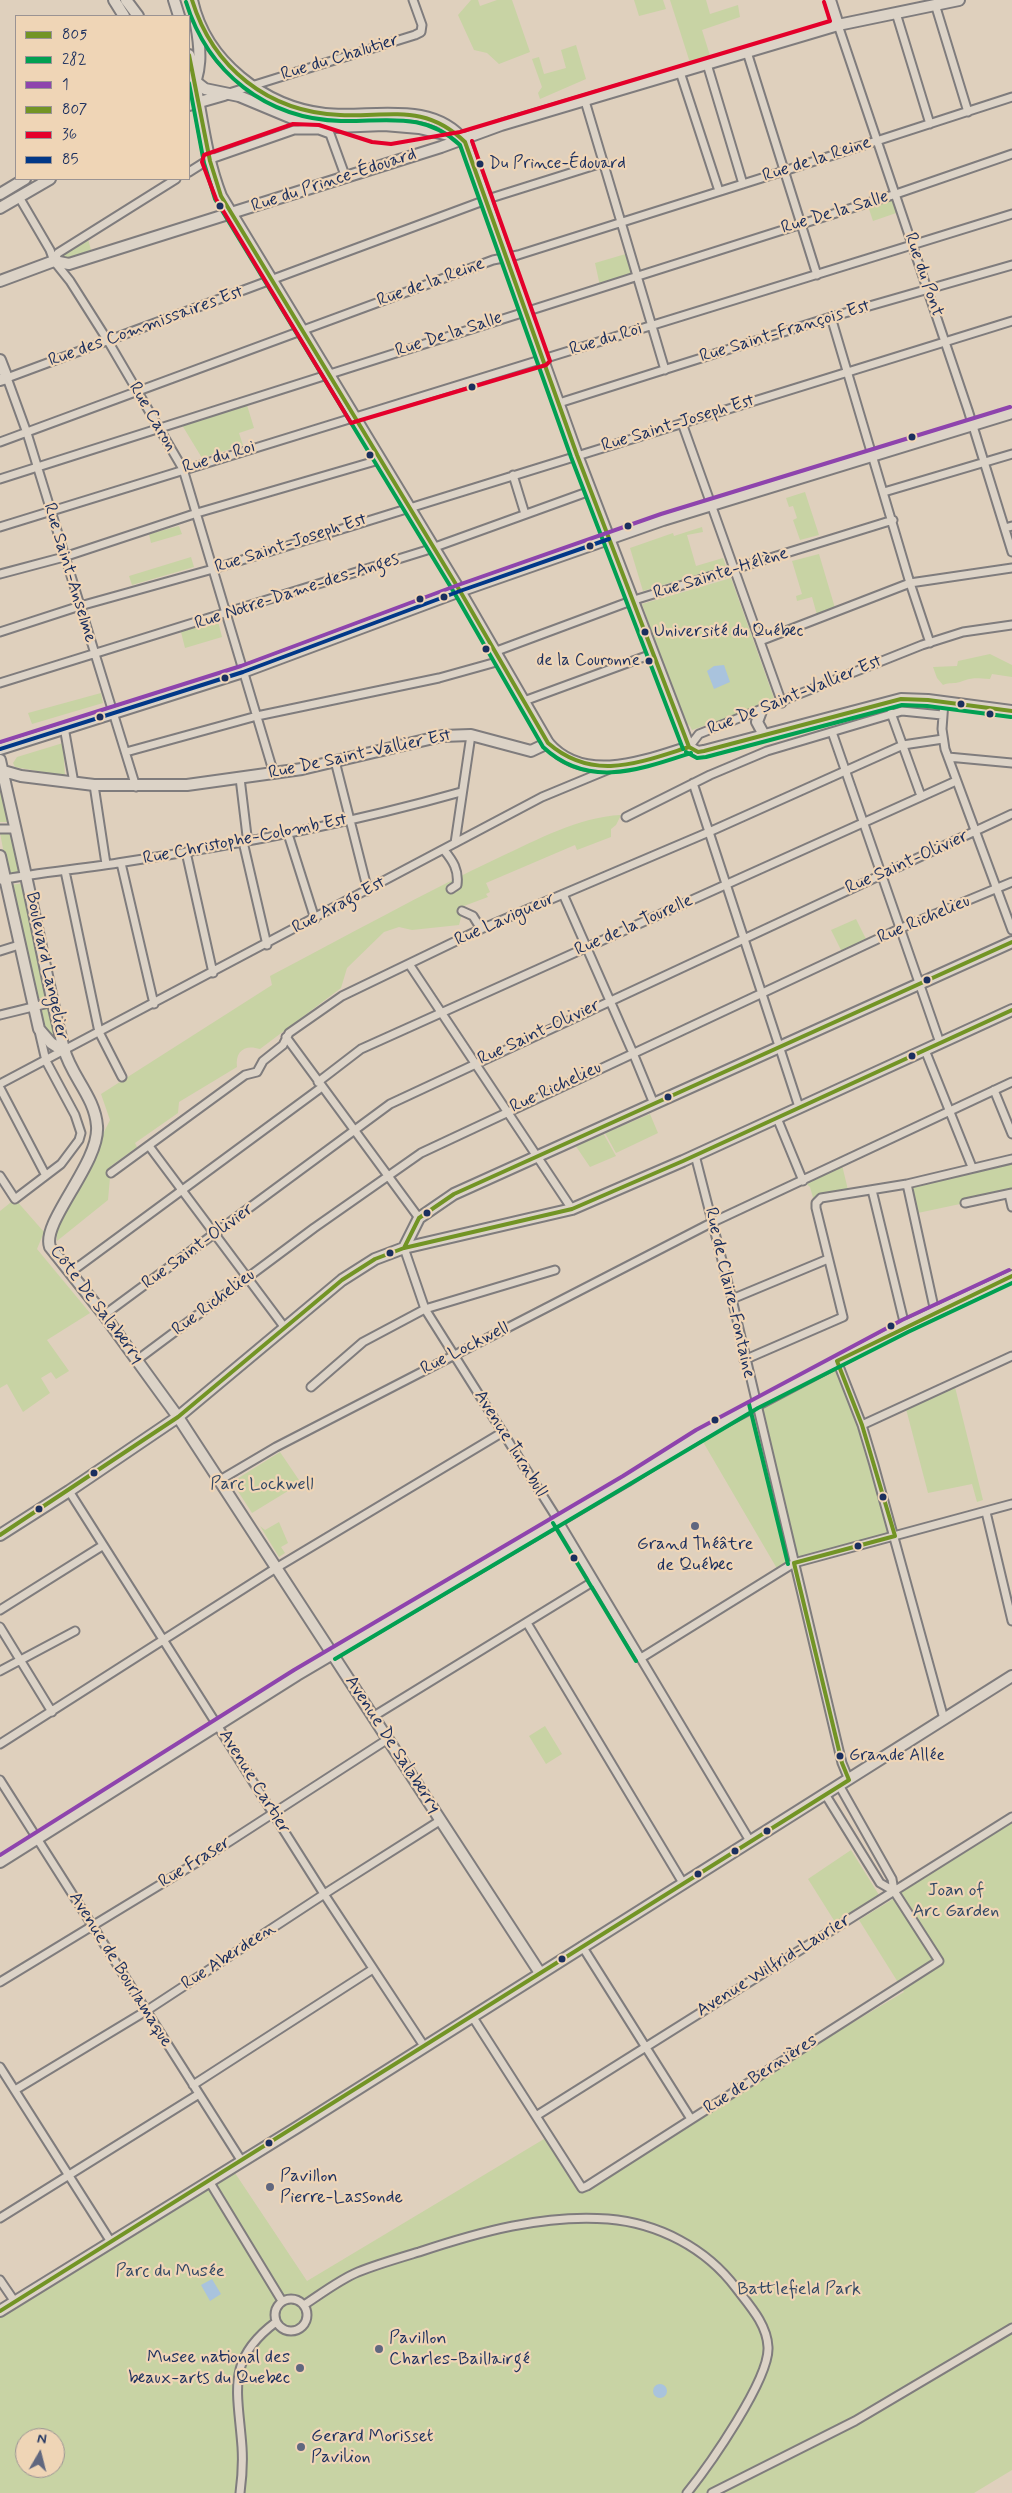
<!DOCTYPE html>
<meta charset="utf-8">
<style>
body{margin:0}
#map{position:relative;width:1012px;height:2493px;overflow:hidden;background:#dfd0bd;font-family:Mynerve,sans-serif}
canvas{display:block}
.legend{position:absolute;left:15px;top:15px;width:175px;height:165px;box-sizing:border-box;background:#efd5b6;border:1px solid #9a9393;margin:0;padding:6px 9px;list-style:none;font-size:15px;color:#1b2f5e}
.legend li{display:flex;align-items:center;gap:10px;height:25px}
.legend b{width:25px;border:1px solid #9a9393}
.north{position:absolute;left:15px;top:2428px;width:50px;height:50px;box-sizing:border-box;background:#efd5b6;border:1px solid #9a9393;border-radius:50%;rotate:8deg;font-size:14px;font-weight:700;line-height:20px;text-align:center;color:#1b2f5e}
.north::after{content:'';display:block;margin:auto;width:18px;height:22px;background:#60677f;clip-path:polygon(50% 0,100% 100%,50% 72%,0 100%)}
</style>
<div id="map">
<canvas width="1012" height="2493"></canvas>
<ul class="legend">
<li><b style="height:6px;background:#729425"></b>805</li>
<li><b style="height:6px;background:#01a052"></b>282</li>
<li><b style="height:6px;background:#8e44ad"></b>1</li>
<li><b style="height:6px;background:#729425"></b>807</li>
<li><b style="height:6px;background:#e4002b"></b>36</li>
<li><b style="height:6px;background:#013888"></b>85</li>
</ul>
<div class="north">N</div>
</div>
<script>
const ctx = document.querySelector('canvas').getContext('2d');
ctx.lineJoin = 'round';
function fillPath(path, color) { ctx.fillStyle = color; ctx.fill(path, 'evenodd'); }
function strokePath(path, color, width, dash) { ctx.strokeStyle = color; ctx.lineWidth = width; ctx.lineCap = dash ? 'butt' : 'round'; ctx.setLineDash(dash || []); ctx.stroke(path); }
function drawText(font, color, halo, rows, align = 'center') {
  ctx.font = font + ' Mynerve,sans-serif'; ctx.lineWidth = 4.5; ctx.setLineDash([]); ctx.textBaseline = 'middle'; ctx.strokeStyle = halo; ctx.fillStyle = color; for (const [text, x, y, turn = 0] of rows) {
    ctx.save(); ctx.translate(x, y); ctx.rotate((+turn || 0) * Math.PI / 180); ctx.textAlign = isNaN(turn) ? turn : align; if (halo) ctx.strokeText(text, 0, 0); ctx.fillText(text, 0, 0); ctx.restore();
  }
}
fillPath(new Path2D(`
 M471,0H478L480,6L497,0H512L530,52L499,64L487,53L474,50L458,15Z
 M634,0H663L666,9L639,16Z
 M670,0H706L710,14L738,5L740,17L702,30L712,62L692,69Z
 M576,45L586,79L540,99L538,93L542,87L532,59L539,57L544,74L566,68L561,50Z
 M896,194L902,211L873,221L867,203Z
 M88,239L91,250L67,259L64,258V254Z
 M629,253L636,275L600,286L595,263Z
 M247,405L254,428L239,433L243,445L202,458L182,425Z
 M805,492L819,535L800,540L793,520L797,518L793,506L789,507L786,498Z
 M179,526L182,534L151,543L149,534Z
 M702,527L703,532L687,535L696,566L723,558L726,566L643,591L630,548L673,533L674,536Z
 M819,554L835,608L817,615L812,597L797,601L796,596L802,594L792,561Z
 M191,557L194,567L132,585L129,576Z
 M731,578L775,701L692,730L690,726L682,720L642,604Z
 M217,617L222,637L185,648L180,628Z
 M990,654L1012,665V677L992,674L990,679C975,678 973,677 960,682C954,684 950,682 943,685L937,678L933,667L957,666L958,661Z
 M101,693L103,703L32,724L28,713Z
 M63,743L65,776L15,767L13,763L17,757Z
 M0,784H3L11,822H0Z
 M621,815L616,825L611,829V837L577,850L575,845L486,883L490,892L486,894L488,897L464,906L459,925L412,930L399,927L384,932L347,968L341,988L260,1049C245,1044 235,1051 237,1067L179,1102L178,1113L135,1143L137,1147L111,1166L108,1200L57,1241L56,1228L110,1120L101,1094L272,985L270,976C346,936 422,894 500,857C537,840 578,817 621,815Z
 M0,833H14L22,875H8Z
 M24,883L48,996L36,999L11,885Z
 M856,919L867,941L842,952L831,930Z
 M51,1007L60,1044C47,1039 42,1022 38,1009Z
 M650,1114L658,1133L616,1153L605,1133Z
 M603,1133L616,1156L590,1167L575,1145Z
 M1012,1159V1193L913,1214L907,1184Z
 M842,1165L849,1194L814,1201L810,1187L803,1181Z
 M15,1199L44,1232L37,1249L90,1313L47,1340L69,1371L56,1379L51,1372L41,1378L50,1393L23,1412L7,1384L0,1388V1211Z
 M837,1361L895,1536L794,1563L779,1572L699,1435Z
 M954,1383L983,1500L977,1502L972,1484L928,1493L905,1405Z
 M280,1452L301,1483L252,1513L232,1482Z
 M279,1522L288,1543L281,1547L285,1553L279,1557L260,1526L265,1530Z
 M545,1726L562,1754L546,1764L529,1736Z
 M1012,1823V2470L974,2493H0V2311L231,2167L307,2281L549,2136L582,2188L691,2119L904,1992L859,1920L890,1901L902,1890ZM25,2438H55V2468H25Z
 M851,1850L879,1895L835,1922L808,1879Z`), '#c8d3a4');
fillPath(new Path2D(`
 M724,665L730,682L714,689L707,671L714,666Z
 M212,2279L221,2294L210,2301L201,2285Z
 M653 2391a7 7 0 1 1 14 0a7 7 0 1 1-14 0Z`), '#a9c3dd');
const street = new Path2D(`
 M935,4L968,112
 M896,13L930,124
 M838,25L968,410L1012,552
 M747,52L817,275
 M707,64L743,184
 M680,72L719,191
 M229,93L415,35L421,32L422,25L413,0
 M585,101L665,370
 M189,172L208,160L294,130H319L330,134L346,178
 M19,197L50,250L54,261L70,281L108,341L183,469L274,774
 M54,261L58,253L176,179
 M831,317L910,583L930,643
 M559,403L831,317L1012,265
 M682,423L782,703
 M0,442L493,260L518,255L784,171L1012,97
 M513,475L525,514
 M0,479L896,194L1012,154
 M884,492L1012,454
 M0,527L1012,214
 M1005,528L1012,526
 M0,574L64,557L197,513L379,460
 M0,632L80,606L213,569L1012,321
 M760,641L910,583L1012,568
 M494,652L631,601L893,520
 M0,683L424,551L590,491
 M524,701L652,654
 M944,702L942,729L945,749L1012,930
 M891,713L921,796
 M64,727L74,783
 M832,732L940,1043
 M689,747L699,734L922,645L963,632L1012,625
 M126,752L257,716L439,678L500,661
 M948,757L1012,763
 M335,761L368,891
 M240,778L247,836L244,846L267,945
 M693,783L799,1107
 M94,785L106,864
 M136,787L27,433L7,378L494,197L602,163
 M626,817L710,775L767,751L902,711L942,715
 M0,829H15
 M288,834L315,919
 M455,843L471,735
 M444,850C453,861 459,870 457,885L451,889
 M186,852L213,973
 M121,863L154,1004
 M65,871L99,1032L122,1077
 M0,880C41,872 83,869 124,862C237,845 351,823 461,792
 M563,894L633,1053L654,1104
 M462,911L473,916L481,929
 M0,951L19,945
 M409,964L572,1209
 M0,1015L53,1002
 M286,1037L419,1218
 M925,1050L972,1167
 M318,1082L361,1049L956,781
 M0,1084L542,797L612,768
 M0,1088L45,1174
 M994,1090L1012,1134
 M777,1118L803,1181
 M149,1146L285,1328
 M695,1155L732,1299L842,1763L849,1780
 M111,1173L245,1075L257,1072L263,1061L283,1045L289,1033L342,996L481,929L709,832L903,745L943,739
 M0,1176L15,1199L61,1164L79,1140L81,1133L75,1115L46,1061L39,1031
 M907,1184L935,1312
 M872,1190L905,1326
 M1009,1194L1012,1207
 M965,1203L1012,1193
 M404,1248L425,1309L558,1520L750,1841
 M71,1272L322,1087
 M732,1299L828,1259
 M104,1315L390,1104L1012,814
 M137,1360L314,1228L421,1153L899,929L1012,882
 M744,1360L843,1317L816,1208V1203L821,1198L907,1184L1012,1159
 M837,1361L862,1425L874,1465L944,1719
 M311,1387L363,1342L425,1309L555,1270
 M862,1425L1012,1356
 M220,1480L276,1447L713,1222L1012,1082
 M69,1491L324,1894L424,2046
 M986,1512L1012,1621
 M0,1610L102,1546
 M527,1623L683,1883
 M0,1627L52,1712
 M641,1658L794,1563L1012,1504
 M0,1671L75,1631
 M374,1716L594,1581
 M0,1744L276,1568L503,1432
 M0,1780L241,2160
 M825,1794L880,1883L894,1891
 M582,1946L691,2119
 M0,1982L204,1858L388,1739
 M472,2016L582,2188L587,2186L939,1961L894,1891L892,1879L839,1785
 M0,2067L111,2242
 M193,2085L373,1969
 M15,2090L146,2011L332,1889L441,1820
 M536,2116L1012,1817
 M209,2181L282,2301
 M0,2218L199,2094
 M0,2280L15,2302
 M275 2315a16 16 0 1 1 32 0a16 16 0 1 1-32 0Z
 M304,2305C321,2294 339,2280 358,2272C378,2264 399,2258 419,2252C479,2232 544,2214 608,2219C658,2223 706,2248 736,2288C749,2305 767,2324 768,2347C770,2379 708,2467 687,2493
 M240,2493C242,2478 243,2462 242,2447C238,2391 225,2360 276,2322
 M712,2493L855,2421L1012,2328`);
const secondary = new Path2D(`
 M114,0L124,16
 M126,0L138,16
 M830,0L838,25
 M196,82L205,89L239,96L299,121L336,127L384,125L419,128L461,138
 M189,105L224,95
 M0,194L25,179
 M0,208L50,179
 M0,281L54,261L69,264L441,147L501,125L838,25L959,0
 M0,360L7,378L0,380
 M0,760C12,814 25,869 36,923C45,965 53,1008 64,1049C71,1076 95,1097 97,1126C100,1163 41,1222 50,1247L104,1315L178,1417L540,1973
 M0,770L21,776L94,785H187L302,769L442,736L471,735L531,751L548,743
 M0,856L39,1029L51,1043L65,1052
 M404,1248L419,1218L454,1194L1012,942
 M0,1535L69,1491L178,1417L342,1280L375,1259L404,1248L572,1209L683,1161L1012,1010
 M0,1862L297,1675L626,1481L699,1435L905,1326L1012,1276`);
const primary = new Path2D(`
 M174,0L179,16
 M192,0C205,61 264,107 325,114C370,119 432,99 465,142L577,455L689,747
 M189,55C201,103 203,150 221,196L460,591L548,743C584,785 645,761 689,747
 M189,97C202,72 201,51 196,24
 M761,711L757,722L764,735
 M689,747L698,752L704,751L901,699L928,700L1012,711
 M0,749L243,672L460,591L663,520L1012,413
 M0,2311L296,2128L1012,1676`);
strokePath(street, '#7f7c7d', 11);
strokePath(secondary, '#7f7c7d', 14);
strokePath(primary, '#7f7c7d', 14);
strokePath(street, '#dcd3c7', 7);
strokePath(secondary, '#dcd3c7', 10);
strokePath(primary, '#dcd3c7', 10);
strokePath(new Path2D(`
 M192,0C213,68 268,112 340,115C390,117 425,103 465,142L577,455L689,747
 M189,55L210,161L221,196L460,591L548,743C593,782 638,763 689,747
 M689,747L698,752L704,751L901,699L928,700L1012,711
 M837,1361L1012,1276
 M837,1361L862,1425L895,1536
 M794,1563L842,1763L849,1780
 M794,1563L895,1536
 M0,2311L849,1780`), '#729425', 4);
strokePath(new Path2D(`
 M186,2C208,73 266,119 341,121C386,122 424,111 460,145L571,457L683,749
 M189,83L204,163L215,199L455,594L543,747C588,789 639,770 691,753
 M686,752L697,758L706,757L902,705L927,706L1011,717
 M749,1404L788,1564
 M553,1523L636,1661
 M335,1659L758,1408L908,1332L1012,1283`), '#01a052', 4);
strokePath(new Path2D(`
 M0,742L241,666L458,585L661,514L1010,407
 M0,1855L294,1670L623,1476L696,1430L902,1320L1009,1270`), '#8e44ad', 4);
strokePath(new Path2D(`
 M404,1248L419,1218L454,1194L1012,942
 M0,1535L178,1417L342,1280L375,1259L404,1248L572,1209L683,1161L1012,1010`), '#729425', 4);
strokePath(new Path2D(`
 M472,141L550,361L546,365L351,423L216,199L202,162L204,155L293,124L319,125L372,142L391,144L460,132L830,21L824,2`), '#e4002b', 4);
strokePath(new Path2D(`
 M0,749L243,672L460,591L609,539`), '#013888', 4);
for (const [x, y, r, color] of [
 [480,164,4.5,"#1b2f5e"],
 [220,206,4.5,"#1b2f5e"],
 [472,387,4.5,"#1b2f5e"],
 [912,437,4.5,"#1b2f5e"],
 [370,455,4.5,"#1b2f5e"],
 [628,526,4.5,"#1b2f5e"],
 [590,546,4.5,"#1b2f5e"],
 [444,597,4.5,"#1b2f5e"],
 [420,599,4.5,"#1b2f5e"],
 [645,632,4.5,"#1b2f5e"],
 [486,649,4.5,"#1b2f5e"],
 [649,661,4.5,"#1b2f5e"],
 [225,678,4.5,"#1b2f5e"],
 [961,704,4.5,"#1b2f5e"],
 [990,714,4.5,"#1b2f5e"],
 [100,717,4.5,"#1b2f5e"],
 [927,980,4.5,"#1b2f5e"],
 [912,1056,4.5,"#1b2f5e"],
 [668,1097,4.5,"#1b2f5e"],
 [427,1213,4.5,"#1b2f5e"],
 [390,1253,4.5,"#1b2f5e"],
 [891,1326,4.5,"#1b2f5e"],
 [715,1420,4.5,"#1b2f5e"],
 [94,1473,4.5,"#1b2f5e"],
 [883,1497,4.5,"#1b2f5e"],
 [39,1509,4.5,"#1b2f5e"],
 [695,1526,5,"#60677f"],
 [858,1546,4.5,"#1b2f5e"],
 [574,1558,4.5,"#1b2f5e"],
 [840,1756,4.5,"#1b2f5e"],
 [767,1831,4.5,"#1b2f5e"],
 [735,1851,4.5,"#1b2f5e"],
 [698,1874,4.5,"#1b2f5e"],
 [562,1959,4.5,"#1b2f5e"],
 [269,2143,4.5,"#1b2f5e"],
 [270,2187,5,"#60677f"],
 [379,2349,5,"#60677f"],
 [300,2368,5,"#60677f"],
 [301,2447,5,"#60677f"]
]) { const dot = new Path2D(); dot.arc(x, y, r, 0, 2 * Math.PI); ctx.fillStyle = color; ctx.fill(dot); strokePath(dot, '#efd5b6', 2); }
drawText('17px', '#1b2f5e', '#efd5b6', [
 ["Du Prince-Édouard",489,164],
 ["Université du Québec",654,632],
 ["de la Couronne",640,661,"right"],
 ["Grande Allée",849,1756]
], 'left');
drawText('18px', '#1b2f5e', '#efd5b6', [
 ["Rue du Chalutier",340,58,-17],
 ["Rue de la Reine",817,160,-18],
 ["Rue du Prince-Édouard",334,181,-18],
 ["Rue De la Salle",835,213,-17],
 ["Rue du Pont",923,275,71],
 ["Rue de la Reine",431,283,-20],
 ["Rue des Commissaires Est",146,327,-20],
 ["Rue Saint-François Est",785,332,-17],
 ["Rue De la Salle",449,335,-18],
 ["Rue du Roi",606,340,-17],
 ["Rue Caron",152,417,59],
 ["Rue Saint-Joseph Est",678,424,-17],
 ["Rue du Roi",219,458,-17],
 ["Rue Saint-Joseph Est",291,544,-18],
 ["Rue Saint-Anselme",69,573,73],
 ["Rue Sainte-Hélène",721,574,-17],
 ["Rue Notre-Dame-des-Anges",297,592,-18],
 ["Rue De Saint-Vallier Est",795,696,-22],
 ["Rue De Saint-Vallier Est",360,755,-12],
 ["Rue Christophe-Colomb Est",245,840,-11],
 ["Rue Saint-Olivier",907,863,-24],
 ["Rue Arago Est",339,906,-28],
 ["Rue Lavigueur",505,920,-24],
 ["Rue Richelieu",924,920,-23],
 ["Rue de la Tourelle",634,926,-24],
 ["Boulevard Langelier",46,966,78],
 ["Rue Saint-Olivier",539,1033,-25],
 ["Rue Richelieu",556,1088,-25],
 ["Rue Saint-Olivier",198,1247,-36],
 ["Rue de Claire-Fontaine",729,1293,77],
 ["Rue Richelieu",214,1303,-37],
 ["Côte De Salaberry",96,1305,53],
 ["Rue Lockwell",465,1349,-27],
 ["Avenue Turnbull",510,1444,58],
 ["Avenue De Salaberry",392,1745,57],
 ["Avenue Cartier",254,1782,58],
 ["Rue Fraser",195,1863,-32],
 ["Rue Aberdeen",229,1957,-33],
 ["Avenue Wilfrid-Laurier",774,1966,-32],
 ["Avenue de Bourlamaque",120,1970,58],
 ["Rue de Bernières",761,2075,-33]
]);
drawText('18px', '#324865', '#efd5b6', [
 ["Parc Lockwell",262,1485],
 ["Joan of",956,1891],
 ["Arc Garden",956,1912],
 ["Parc du Musée",170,2272],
 ["Battlefield Park",799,2290]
]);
drawText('18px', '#1b2f5e', '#efd5b6', [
 ["Grand Théâtre",695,1545,"center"],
 ["de Québec",695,1566,"center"],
 ["Pavillon",280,2177],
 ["Pierre-Lassonde",280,2198],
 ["Pavillon",389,2339],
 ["Charles-Baillairgé",389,2360],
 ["Musee national des",290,2358,"right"],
 ["beaux-arts du Quebec",290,2379,"right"],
 ["Gerard Morisset",311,2437],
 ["Pavilion",311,2458]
], 'left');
</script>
